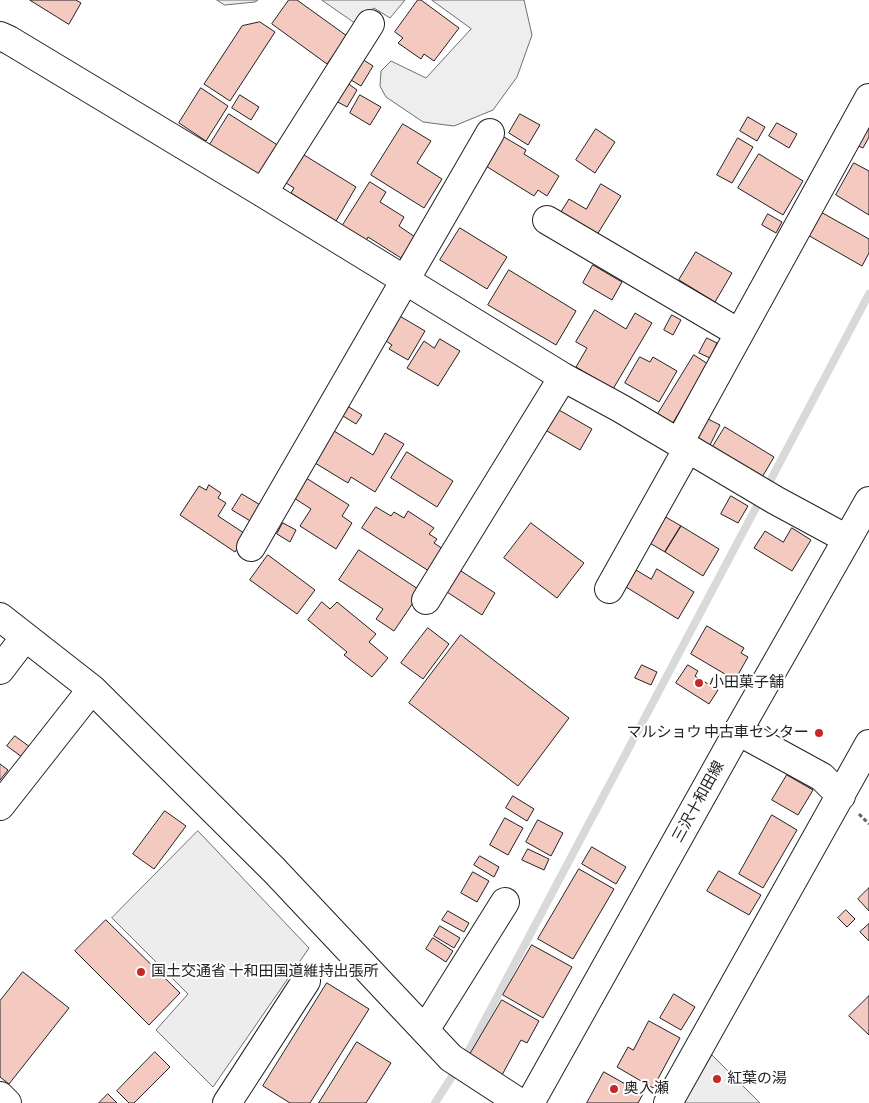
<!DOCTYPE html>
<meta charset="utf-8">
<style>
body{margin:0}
canvas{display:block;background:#fff}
</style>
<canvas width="869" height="1103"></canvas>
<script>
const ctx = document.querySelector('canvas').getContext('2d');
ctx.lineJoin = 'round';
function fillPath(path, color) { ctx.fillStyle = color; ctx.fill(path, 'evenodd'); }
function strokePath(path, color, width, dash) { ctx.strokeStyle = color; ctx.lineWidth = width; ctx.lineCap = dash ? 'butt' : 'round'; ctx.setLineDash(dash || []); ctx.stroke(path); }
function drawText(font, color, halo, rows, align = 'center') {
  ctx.font = font + ' "Sofia Sans Condensed","Noto Sans JP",sans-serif'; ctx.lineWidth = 4; ctx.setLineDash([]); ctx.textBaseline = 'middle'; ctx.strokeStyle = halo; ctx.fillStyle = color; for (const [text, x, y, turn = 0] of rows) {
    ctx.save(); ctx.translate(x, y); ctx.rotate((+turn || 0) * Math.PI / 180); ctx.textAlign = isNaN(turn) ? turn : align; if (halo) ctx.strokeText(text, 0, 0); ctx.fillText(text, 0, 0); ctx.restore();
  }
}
const green = new Path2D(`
 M217,0H258L255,2L225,5Z
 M322,0H405L390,18L374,8L354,22Z
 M432,0H524L532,35L517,77L493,110L454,126L423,122L386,97L380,86L381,71L391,61L426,78L471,29Z`);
fillPath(green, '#eee');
strokePath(green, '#6f6f6f', 1);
const parking = new Path2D(`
 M198,831L309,948L213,1087L156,1030L188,994L112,918Z
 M712,1055L760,1103H684Z`);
fillPath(parking, '#ededed');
strokePath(parking, '#6f6f6f', 1);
strokePath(new Path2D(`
 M435,1103L469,1050L869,294`), '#d9d9d9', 8);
const building = new Path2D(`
 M30,0H76L81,3L69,24Z
 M289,0H297L347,36L327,64L272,24Z
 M418,0H421L459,28L434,61L424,54L421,59L398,43L403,38L395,32Z
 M260,22L275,32L230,101L204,84L242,26Z
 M359,57L373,66L361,86L346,77Z
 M346,82L357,90L347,107L334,100Z
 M201,88L228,106L206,141L179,123Z
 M240,95L259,107L251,120L232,108Z
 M360,95L381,107L370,125L350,113Z
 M229,114L279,146L260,177L209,146Z
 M520,114L540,125L528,145L509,133Z
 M748,117L765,127L757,141L740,131Z
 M777,123L797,134L789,148L769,136Z
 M403,124L431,141L417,163L442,179L424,208L371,175Z
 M869,126V137L863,148L854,144Z
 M596,129L615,142L595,173L576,160Z
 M499,134L526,150L524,154L559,176L547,196L538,190L534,196L481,163Z
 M738,138L753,147L732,183L717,175Z
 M759,154L803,181L783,215L738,188Z
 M304,155L356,187L336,221L291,193L294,188L286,183Z
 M854,163L869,171V215L836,195Z
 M370,182L386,192L380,202L404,217L399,226L415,237L401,258L368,237L365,243L341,228Z
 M601,184L621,196L595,238L559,215L569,199L586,209Z
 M819,211L869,239V253L862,266L806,234Z
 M768,214L782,222L776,233L762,225Z
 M460,228L507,257L487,289L440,260Z
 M696,252L732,273L715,302L679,280Z
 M593,265L622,282L612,300L583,283Z
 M509,270L576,311L556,345L488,305Z
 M595,310L626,329L635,313L652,323L613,389L576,367L587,348L576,342Z
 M398,315L425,331L408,360L389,349L392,345L383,339Z
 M672,315L681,320L673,335L664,330Z
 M707,338L717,343L710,358L699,353Z
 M440,339L460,351L438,386L407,368L424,341L434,348Z
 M694,355L708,364L671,426L656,417Z
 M640,357L650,362L653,357L677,371L659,402L625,383Z
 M349,407L362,415L356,424L343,416Z
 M559,410L592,429L580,450L547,431Z
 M708,419L720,425L710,445L697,439Z
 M725,427L774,457L761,479L712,448Z
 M334,431L373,455L385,433L404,444L375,492L351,477L348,483L315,463Z
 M407,452L453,481L437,507L391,478Z
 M303,476L349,505L342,516L352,523L336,549L300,526L311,509L291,496Z
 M209,485L221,493L218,498L226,503L218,516L247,535L235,552L180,515L199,486L206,490Z
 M242,494L262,506L252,522L232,510Z
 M731,496L748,506L738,523L721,514Z
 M376,507L391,516L394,512L404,518L408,511L434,528L429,534L437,539L434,543L446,551L432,573L362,528Z
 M664,516L681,526L665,552L648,542Z
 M283,523L296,530L290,542L277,534Z
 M531,523L584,563L557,598L504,558Z
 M681,526L719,549L703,576L665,552Z
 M792,528L811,540L792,571L754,548L765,531L783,542Z
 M359,550L421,591L394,631L376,619L383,609L339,580Z
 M268,555L315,590L297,614L250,580Z
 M657,569L694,592L678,619L626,587L636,570L651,579Z
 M461,571L495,593L482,615L447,592Z
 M322,602L330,609L337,602L376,634L369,642L388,658L372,677L344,655L347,652L308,620Z
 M707,626L744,648L741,653L748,657L735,680L691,654Z
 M428,628L449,644L423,679L401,663Z
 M461,635L569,718L518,786L409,703Z
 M642,665L657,672L651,685L635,678Z
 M688,665L698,671L695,676L718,690L709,704L676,683Z
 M15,736L30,747L22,757L7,746Z
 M0,764L8,770L0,780Z
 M787,775L813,790L798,815L772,800Z
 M513,796L534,809L527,821L506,808Z
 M165,811L186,826L154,869L133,854Z
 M772,815L797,830L763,888L739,874Z
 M505,818L523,828L508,855L490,845Z
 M538,820L563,833L551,856L526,842Z
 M592,847L626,867L616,884L582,864Z
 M528,849L549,859L544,870L522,860Z
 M480,856L499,867L494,877L474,865Z
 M579,869L614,889L573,959L538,939Z
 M719,871L761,895L749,915L707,891Z
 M473,872L489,881L477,902L461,893Z
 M869,888V911L858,899Z
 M846,910L855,919L847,927L838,918Z
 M448,911L469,923L464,932L442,920Z
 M106,920L180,993L149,1025L75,951Z
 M869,924V941L860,932Z
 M440,926L460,938L454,948L434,936Z
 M433,938L453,951L446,962L426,949Z
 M532,945L572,967L543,1018L503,995Z
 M23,972L69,1008L9,1084L0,1077V1001Z
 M327,983L369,1009L310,1103H290L263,1086Z
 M674,994L695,1007L681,1030L660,1018Z
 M869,996V1035L849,1016Z
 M502,1000L539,1021L527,1043L521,1040L502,1075L469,1056Z
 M649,1021L680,1038L653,1088L617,1067L628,1047L633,1050Z
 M357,1042L391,1063L366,1103H319Z
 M155,1052L170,1067L134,1103H129L117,1091Z
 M604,1072L643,1094L638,1103H587Z
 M108,1094L117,1103H99Z`);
fillPath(building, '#f3c9c0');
strokePath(building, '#222', 1);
const minor = new Path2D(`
 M0,36L9,40L263,193L563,377L620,408L775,500L847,539
 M263,193L370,24
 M547,220L739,333
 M679,443L869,98
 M251,547L490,133
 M609,589L688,448
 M426,600L563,377
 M0,617L92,689L274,870L451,1058L520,1103
 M0,670L25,637
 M738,731L822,777L841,796
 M0,806L92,689
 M425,1030L505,902
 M0,1096L7,1103
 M227,1103L306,981
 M668,1103L869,744`);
const major = new Path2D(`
 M530,1103L738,731L869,501`);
strokePath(minor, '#222', 30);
strokePath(major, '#222', 30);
strokePath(new Path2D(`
 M859,814L869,824`), '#646464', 3, [4, 2.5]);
strokePath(minor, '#fff', 28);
strokePath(major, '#fff', 28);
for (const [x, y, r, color] of [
 [699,683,5,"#c62828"],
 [819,733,5,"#c62828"],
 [141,972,5,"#c62828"],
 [717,1079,5,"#c62828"],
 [614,1089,5,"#c62828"]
]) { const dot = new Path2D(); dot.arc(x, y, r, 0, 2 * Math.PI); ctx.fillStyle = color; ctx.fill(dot); strokePath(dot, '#fff', 2); }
drawText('15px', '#222', '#fff', [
 ["小田菓子舗",709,683],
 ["マルショウ 中古車センター",809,733,"right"],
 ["国土交通省 十和田国道維持出張所",151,972],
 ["紅葉の湯",727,1079],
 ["奥入瀬",624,1089]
], 'left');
drawText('15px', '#222', '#fff', [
 ["三沢十和田線",699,802,-61]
]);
</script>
